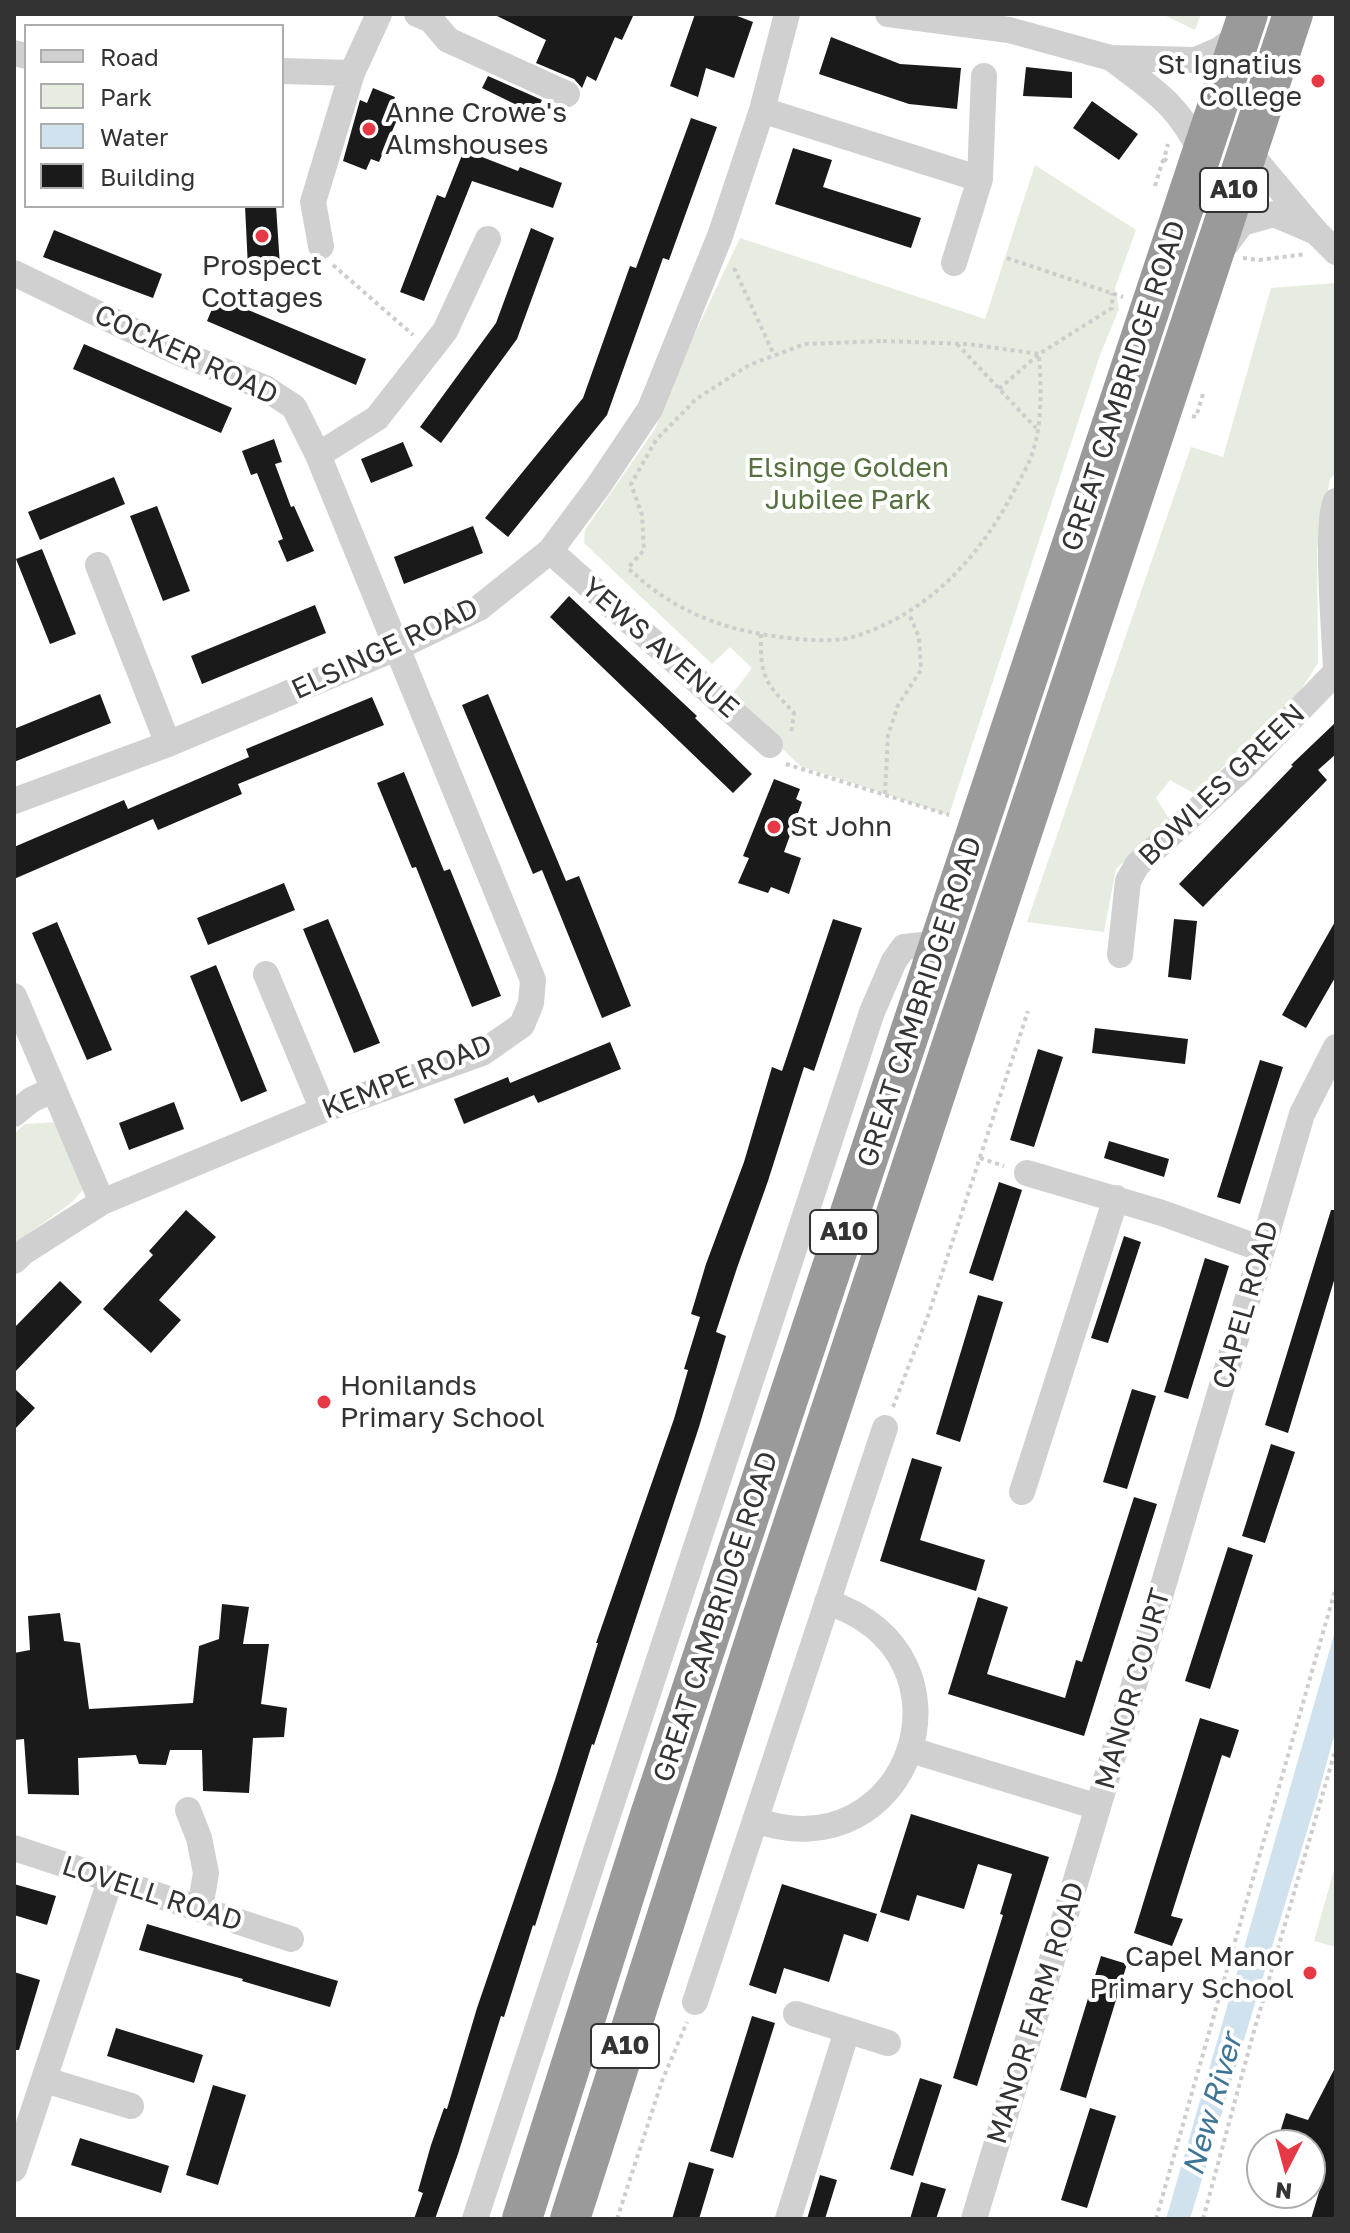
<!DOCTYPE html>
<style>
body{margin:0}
#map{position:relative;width:1350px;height:2233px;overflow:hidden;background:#fff;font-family:"Golos Text",sans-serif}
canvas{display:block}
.frame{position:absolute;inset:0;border:16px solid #333;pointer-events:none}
.legend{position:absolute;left:24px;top:24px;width:260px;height:184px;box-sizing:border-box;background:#fff;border:2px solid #adadad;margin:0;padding:10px 14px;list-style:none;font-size:24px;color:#333}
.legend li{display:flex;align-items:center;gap:16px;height:40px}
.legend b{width:40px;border:2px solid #adadad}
.north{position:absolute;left:1246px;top:2129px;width:80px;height:80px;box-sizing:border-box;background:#fff;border:2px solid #adadad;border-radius:50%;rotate:186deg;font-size:22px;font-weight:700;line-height:32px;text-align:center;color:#333}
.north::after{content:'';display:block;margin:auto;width:28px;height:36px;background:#e63946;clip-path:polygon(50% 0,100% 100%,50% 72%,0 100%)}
</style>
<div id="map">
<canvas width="1350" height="2233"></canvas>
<div class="frame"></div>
<ul class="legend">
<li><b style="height:10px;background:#d0d0d0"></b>Road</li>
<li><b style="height:22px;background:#e6ecdf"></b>Park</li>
<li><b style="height:22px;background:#cfe2ee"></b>Water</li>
<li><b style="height:22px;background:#1a1a1a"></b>Building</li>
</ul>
<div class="north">N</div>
</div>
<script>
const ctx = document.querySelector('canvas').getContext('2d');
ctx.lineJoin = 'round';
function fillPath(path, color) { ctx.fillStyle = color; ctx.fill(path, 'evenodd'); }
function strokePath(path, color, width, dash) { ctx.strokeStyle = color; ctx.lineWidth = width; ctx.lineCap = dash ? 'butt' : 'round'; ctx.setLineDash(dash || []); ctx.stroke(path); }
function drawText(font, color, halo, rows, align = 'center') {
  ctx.font = font + ' "Golos Text",sans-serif'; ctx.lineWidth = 8; ctx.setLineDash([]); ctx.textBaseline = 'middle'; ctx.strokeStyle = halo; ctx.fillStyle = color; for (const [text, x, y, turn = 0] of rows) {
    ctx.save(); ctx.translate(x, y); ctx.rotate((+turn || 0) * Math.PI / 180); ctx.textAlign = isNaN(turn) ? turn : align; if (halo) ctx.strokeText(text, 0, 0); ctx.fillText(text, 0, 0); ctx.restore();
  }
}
fillPath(new Path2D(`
 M1162,14H1201L1195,30Z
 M1035,165L1136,230L1115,288L1119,309L1100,355L949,815L800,766L730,697L752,668L730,647L712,664L584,543L585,530L655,429L686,352L740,238L985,319Z
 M1336,283V472L1330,479L1317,549L1318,663L1297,696L1195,794L1170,780L1156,798L1169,819L1116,869L1104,932L1027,922L1191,447L1223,457L1271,288Z
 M56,1122L77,1168L83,1190L71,1203L14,1244V1134L25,1124Z
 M1336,1863V1947L1314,1941Z`), '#e6ecdf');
fillPath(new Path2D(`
 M1336,1628V1729L1317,1798L1190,2219H1166Z`), '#cfe2ee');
fillPath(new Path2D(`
 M493,14H634L622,40L615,37L596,81L587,76L582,88L574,79L536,63L546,40Z
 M695,14H732L753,22L734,78L706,68L698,97L670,86Z
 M831,37L900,64L961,68L957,109L909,104L819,74Z
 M1026,67L1072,72V98L1023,96Z
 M488,76L542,100L535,114L482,88Z
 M373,88L395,97L389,111L399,115L379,162L371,159L366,170L343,161L360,100L367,103Z
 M1092,101L1138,134L1119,160L1073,128Z
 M691,118L717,127L669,260L663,258L607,415L508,537L485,518L583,398L630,266L636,268Z
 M793,148L832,160L823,187L921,218L911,248L775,204Z
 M464,150L518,171L520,167L562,183L553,208L472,181L424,301L400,292L437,195L445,198Z
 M245,206H276L280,266L248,268Z
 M531,228L554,238L517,339L441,443L420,427L496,323Z
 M54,230L162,274L153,298L43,257Z
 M217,297L366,359L356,385L207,321Z
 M84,344L232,408L221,433L73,369Z
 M274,439L282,462L275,464L291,507L294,506L314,551L287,562L278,541L283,539L257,473L251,475L242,451Z
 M403,442L413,466L371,483L361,459Z
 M114,477L125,504L40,540L28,512Z
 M157,506L190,591L163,601L130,516Z
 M473,526L483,553L404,584L394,557Z
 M42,549L76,634L50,644L16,559Z
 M569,596L697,716L695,718L752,774L733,793L550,617Z
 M315,605L326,633L202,684L191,656Z
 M100,694L111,723L14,762V729Z
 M488,694L566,881L579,876L631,1006L602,1018L542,870L533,874L462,705Z
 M372,697L384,725L238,784L242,794L158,830L153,819L14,879V847L124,800L128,809L249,757L246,749Z
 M1336,722V754L1318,770L1327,780L1203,907L1179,884L1293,766L1291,765Z
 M404,772L444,871L450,869L501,996L472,1007L416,867L412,868L377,783Z
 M774,779L800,789L796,799L802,802L784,852L801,858L789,894L771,887L768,893L738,883L749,858L743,856Z
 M284,883L295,910L208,945L197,918Z
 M328,919L380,1043L354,1053L303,929Z
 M833,919L862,928L814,1071L804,1067L768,1181L737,1268L716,1332L726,1336L699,1427L594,1745L592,1744L535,1926L533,1925L504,2017L501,2016L458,2154L435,2219H414L423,2193L418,2191L431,2145L444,2108L447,2109L477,2008L555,1780L598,1643H596L674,1419L688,1370L684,1369L700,1317L691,1314L706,1264L744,1162L772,1067L782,1071Z
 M1174,919L1197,921L1191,980L1168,977Z
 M1336,920V976L1306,1028L1282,1015Z
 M57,922L112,1050L87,1060L32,933Z
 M216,965L267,1091L241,1102L190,976Z
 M1095,1028L1188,1039L1185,1064L1092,1053Z
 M610,1042L621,1069L538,1103L534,1095L464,1124L454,1099L508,1077L510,1083Z
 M1038,1049L1063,1057L1034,1147L1010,1140Z
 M1260,1060L1283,1067L1240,1204L1217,1197Z
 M174,1102L184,1129L129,1150L119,1123Z
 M1109,1141L1169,1159L1164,1177L1104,1158Z
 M999,1182L1022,1190L993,1281L969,1273Z
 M186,1210L216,1237L159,1300L181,1320L151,1353L103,1309L153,1255L149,1251Z
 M1331,1210H1336V1274L1288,1433L1265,1425Z
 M1124,1236L1141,1242L1108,1343L1091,1338Z
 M1205,1258L1229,1266L1188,1399L1164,1392Z
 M60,1281L82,1302L14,1373V1328Z
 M978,1295L1003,1302L960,1442L936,1434Z
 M14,1388L35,1408L14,1430Z
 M1132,1389L1156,1396L1127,1489L1103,1482Z
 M1271,1444L1295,1452L1265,1543L1242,1536Z
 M912,1458L942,1467L920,1540L985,1560L976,1591L880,1561Z
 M1134,1497L1157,1504L1084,1736L948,1694L978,1597L1008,1607L987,1674L1065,1698L1076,1660L1082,1662Z
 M1228,1547L1253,1555L1210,1689L1185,1681Z
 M222,1604L249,1607L243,1644H269L261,1704L287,1708L284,1737L253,1738L249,1793L203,1791L202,1750H170L166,1765L139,1764L136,1755L78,1758L79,1795L28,1794L24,1739L14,1740V1653L30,1650L28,1616L60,1613L64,1641L80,1643L89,1709L193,1703L199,1646L219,1639Z
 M1200,1718L1239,1730L1230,1758L1222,1755L1171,1916L1183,1919L1172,1946L1134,1933Z
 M911,1814L1049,1857L977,2086L953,2078L1003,1915L1000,1914L1012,1874L978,1864L964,1909L917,1895L909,1921L880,1912Z
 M14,1884L56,1896L47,1925L14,1915Z
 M782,1884L877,1914L868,1942L844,1934L829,1982L784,1968L776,1994L749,1985Z
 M147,1924L338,1981L330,2007L242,1981L243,1979L139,1950Z
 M1101,1956L1127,1964L1086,2098L1060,2090Z
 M14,1972L40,1980L19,2050H14Z
 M752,2016L775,2023L733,2158L710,2151Z
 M116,2028L203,2055L194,2083L107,2056Z
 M1336,2066V2219H1311L1322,2182L1310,2178V2145H1276L1286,2113L1308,2120Z
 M920,2078L942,2085L913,2176L890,2169Z
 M213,2085L246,2095L218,2185L186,2175Z
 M1090,2108L1116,2116L1087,2208L1061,2200Z
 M80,2138L169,2166L161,2193L71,2165Z
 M689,2162L714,2169L699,2219H672Z
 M820,2175L837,2180L825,2219H807Z
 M921,2182L946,2189L936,2219H910Z`), '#1a1a1a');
strokePath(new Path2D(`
 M1167,161L1164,159L1168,144
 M1155,186L1163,160
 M1007,258L1123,297
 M1243,258L1259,260L1306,254
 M333,265L413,335
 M734,268L774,355
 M883,341L968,344L1039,354C1041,387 1043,425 1031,457C1027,468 1020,479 1015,489C980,557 928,614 853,637C830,644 780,638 756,633C707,624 664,603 628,568L644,550L642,515L631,484L656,440L696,399L749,365L805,344Z
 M957,344L1036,428
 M999,389L1039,354L1112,308V293
 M1192,416L1196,417L1203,394
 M761,634C760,678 765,682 794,713L791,734
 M786,764L949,815
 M885,794L888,735L898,705L921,670L919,637L909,614
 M980,1158L1004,1166
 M893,1407L929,1313L1028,1011
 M617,2219L662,2081L687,2022
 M1156,2219L1336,1587
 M1203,2219L1252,2038L1336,1748`), '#cdcdcd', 4, [4, 4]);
strokePath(new Path2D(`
 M417,14L431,20L448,40L567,94
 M888,14L1009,30L1111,58L1196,60L1219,50L1241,34
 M14,53L26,56
 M1111,58C1153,90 1177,103 1201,152
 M282,71L352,73
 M762,110L980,179
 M1247,150L1316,232L1336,252
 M321,246L313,202L352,73L379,14
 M1224,247L1242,223L1274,214L1316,232
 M954,263L980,179L984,76
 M14,273L175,351L265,388L294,407L318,455L533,980L531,1003L522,1025L482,1053L323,1110L102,1202L25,1251L14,1261
 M318,455L377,418L445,331L488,239
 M1336,501C1325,518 1335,640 1336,669
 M550,551L770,745
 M98,565L168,744
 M14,801L168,744L396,648L479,608L550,551L597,488L650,409L720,236L762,110L787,14
 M1120,955L1128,881L1137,865L1242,769L1336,672
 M266,974L323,1110
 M14,996L102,1202
 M14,1114L31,1100L54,1089
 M1027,1173L1162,1213L1262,1249
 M1022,1492L1116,1198
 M911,1750L1098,1807
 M188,1810L199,1838L206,1873L200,1908
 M755,1820C910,1875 987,1654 827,1602
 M14,1848L291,1939
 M695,2002L885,1428
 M796,2014L888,2043
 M45,2080L131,2106
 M14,2169L110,1881
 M475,2219L872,1012L894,961L904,947L923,945L938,950
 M788,2219L847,2031
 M974,2219L1098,1807L1302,1114L1336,1047`), '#d0d0d0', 26);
strokePath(new Path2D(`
 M522,2219L650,1815L1248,14
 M570,2219L762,1618L1293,14`), '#9a9a9a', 40);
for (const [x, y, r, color] of [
 [1318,81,8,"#e63946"],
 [369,129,8,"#e63946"],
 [262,236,8,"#e63946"],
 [774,827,8,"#e63946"],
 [324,1402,8,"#e63946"],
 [1310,1973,8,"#e63946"]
]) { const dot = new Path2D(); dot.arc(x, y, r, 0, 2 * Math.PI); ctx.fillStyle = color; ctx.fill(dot); strokePath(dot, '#fff', 3); }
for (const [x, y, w] of [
 [1234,190,68],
 [844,1232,68],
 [625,2046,68]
]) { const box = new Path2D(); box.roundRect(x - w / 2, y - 22, w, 44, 6); ctx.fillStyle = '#fff'; ctx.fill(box); strokePath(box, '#333', 2); }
drawText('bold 26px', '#333', null, [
 ["A10",1234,190],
 ["A10",844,1232],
 ["A10",625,2046]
]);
drawText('28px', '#333', '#fff', [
 ["St Ignatius",1302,65,"right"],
 ["College",1302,97,"right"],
 ["Anne Crowe's",385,113],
 ["Almshouses",385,145],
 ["Prospect",262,266,"center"],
 ["Cottages",262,298,"center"],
 ["St John",790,827],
 ["Honilands",340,1386],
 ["Primary School",340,1418],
 ["Capel Manor",1294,1957,"right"],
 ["Primary School",1294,1989,"right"]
], 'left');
drawText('28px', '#333', '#fff', [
 ["COCKER ROAD",186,355,25],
 ["GREAT CAMBRIDGE ROAD",1124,386,-72],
 ["YEWS AVENUE",660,648,41],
 ["ELSINGE ROAD",385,649,-25],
 ["BOWLES GREEN",1222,785,-44],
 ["GREAT CAMBRIDGE ROAD",920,1002,-72],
 ["KEMPE ROAD",407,1077,-22],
 ["CAPEL ROAD",1246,1305,-74],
 ["GREAT CAMBRIDGE ROAD",716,1617,-72],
 ["MANOR COURT",1133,1689,-74],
 ["LOVELL ROAD",152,1894,18],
 ["MANOR FARM ROAD",1036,2013,-73]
]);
drawText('28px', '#56703f', '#fff', [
 ["Elsinge Golden",848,468],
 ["Jubilee Park",848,500]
]);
drawText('italic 30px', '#3f7597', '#fff', [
 ["New River",1213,2105,-74]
]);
</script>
